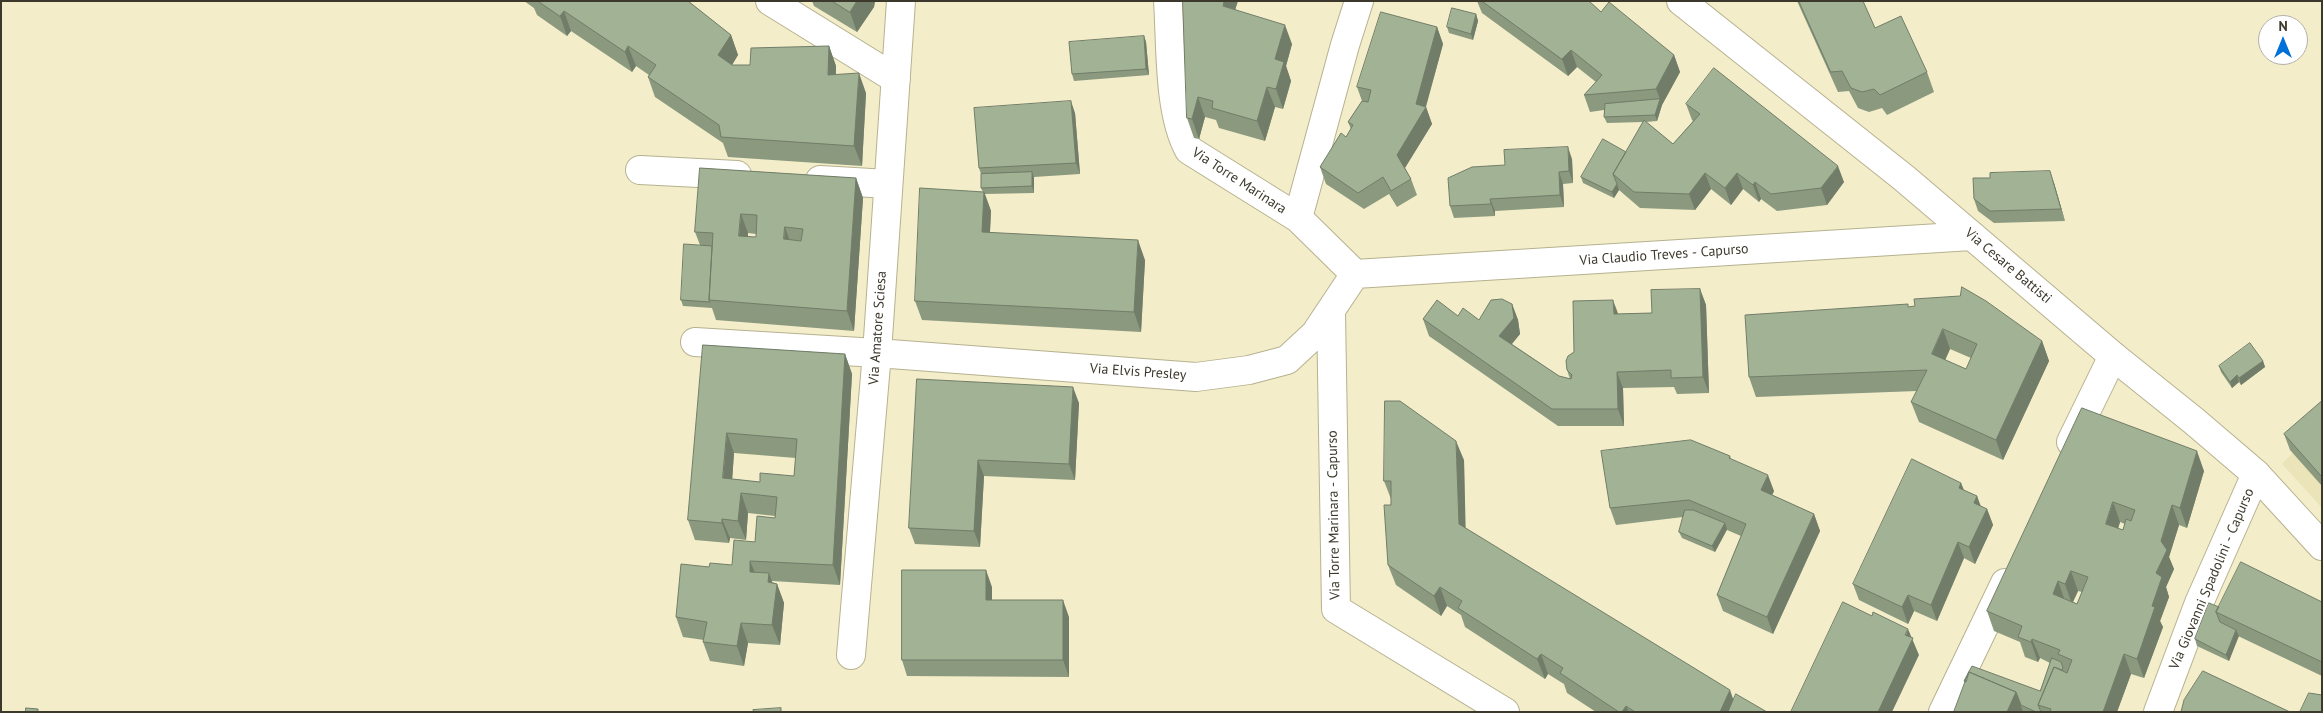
<!DOCTYPE html>
<style>
body{margin:0}
#map{position:relative;width:2323px;height:713px;overflow:hidden;background:#f3edca;font-family:"PT Sans",sans-serif}
canvas{display:block}
.frame{position:absolute;inset:0;border:2px solid #3c392c;pointer-events:none}
.north{position:absolute;left:2258px;top:15px;width:50px;height:50px;box-sizing:border-box;background:#fff;border:1px solid #b1b0ab;border-radius:50%;rotate:0deg;font-size:14px;font-weight:700;line-height:20px;text-align:center;color:#3c392c}
.north::after{content:'';display:block;margin:auto;width:18px;height:22px;background:#0071d8;clip-path:polygon(50% 0,100% 100%,50% 72%,0 100%)}
</style>
<div id="map">
<canvas width="2323" height="713"></canvas>
<div class="frame"></div>
<div class="north">N</div>
</div>
<script>
const ctx = document.querySelector('canvas').getContext('2d');
ctx.lineJoin = 'round';
function fillPath(path, color) { ctx.fillStyle = color; ctx.fill(path, 'evenodd'); }
function strokePath(path, color, width, dash) { ctx.strokeStyle = color; ctx.lineWidth = width; ctx.lineCap = dash ? 'butt' : 'round'; ctx.setLineDash(dash || []); ctx.stroke(path); }
function drawText(font, color, halo, rows, align = 'center') {
  ctx.font = font + ' "PT Sans",sans-serif'; ctx.lineWidth = 4; ctx.setLineDash([]); ctx.textBaseline = 'middle'; ctx.strokeStyle = halo; ctx.fillStyle = color; for (const [text, x, y, turn = 0] of rows) {
    ctx.save(); ctx.translate(x, y); ctx.rotate((+turn || 0) * Math.PI / 180); ctx.textAlign = isNaN(turn) ? turn : align; if (halo) ctx.strokeText(text, 0, 0); ctx.fillText(text, 0, 0); ctx.restore();
  }
}
fillPath(new Path2D(`
 M2322,421V508L2282,464Z`), '#ebe4b9');
const minor = new Path2D(`
 M770,1L896,79
 M1168,1C1171,44 1168,113 1189,150L1298,218L1355,274
 M640,170L737,175
 M820,180L888,184
 M1298,218L1345,45L1359,1
 M1355,274L1972,236
 M1331,312L1336,609L1505,712
 M695,342L877,353L1196,377L1249,370L1287,360L1315,334L1355,274
 M2071,442L2113,356
 M851,655L877,353L901,1
 M1943,712L2005,583
 M2158,712L2199,603L2256,474`);
const tertiary = new Path2D(`
 M1681,1L1904,178L2113,356L2194,421L2256,474L2322,546`);
strokePath(minor, '#b6b18f', 30);
strokePath(tertiary, '#b6b18f', 30);
strokePath(minor, '#fff', 28);
strokePath(tertiary, '#fff', 28);
fillPath(new Path2D(`
 M524,1H688L731,35L738,55L732,65H750L829,46L836,66V74L866,93L862,166L728,157L723,143L655,97L648,77L649,75L636,66L632,72L571,31L567,36L537,15L534,8Z
 M812,1H875L874,7L857,32L814,6Z
 M1238,1L1235,9L1292,44L1286,66L1291,81L1283,109L1275,107L1265,141L1219,128L1216,120L1205,117L1199,139L1194,138L1187,118Z
 M1477,1H1589L1601,12L1674,55L1680,72L1662,105L1657,121L1646,122L1673,144L1693,121L1692,120L1686,104L1844,182L1827,205L1777,211L1761,199L1759,202L1743,189L1731,205L1711,189L1695,210L1640,208L1619,190L1614,198L1583,183L1581,177L1626,152L1643,122L1607,123L1604,117V110L1590,112L1584,95L1596,82L1577,67L1568,76L1482,13Z
 M1797,1H1863L1875,28L1927,72L1934,92L1887,115L1882,108L1869,112L1858,108L1849,91L1838,92Z
 M1476,14L1478,21L1473,40L1449,33L1447,27Z
 M1437,27L1443,44L1426,107L1432,124L1405,168L1411,179L1417,195L1397,207L1389,194L1364,209L1326,184L1320,167L1346,137L1351,129L1348,122L1362,101L1357,87Z
 M1144,36L1146,42L1149,75L1074,81L1072,74Z
 M1075,113L1080,174L1034,177V193L985,194L991,211L990,232L1145,260L1141,332L922,320L915,301L983,192L981,188V174L979,168Z
 M1572,159L1573,183L1563,184L1564,207L1495,211V216L1454,218L1450,206L1505,165Z
 M700,168L856,178L863,198L854,331L716,320L712,308L683,306L681,300L700,245L695,232ZM748,233L756,234V237H748Z
 M2054,183L2065,221L1994,223L1978,211L1974,199Z
 M1700,289L1706,305L1709,393L1677,394L1674,387L1623,388L1624,426H1558L1429,336L1423,319L1458,316L1479,320L1512,304L1518,320L1520,334L1512,344L1559,376L1570,379L1567,370L1574,352L1619,314L1652,313Z
 M1909,307L2042,341L2049,361L2003,460L1919,422L1911,402L1917,391L1756,397L1749,377ZM1950,349L1971,358L1966,369L1945,360Z
 M703,345L845,354L852,374L840,585L772,581V582L777,584L784,603L780,645L748,643L744,666L710,661L703,642L704,640L683,637L676,617L709,567L732,565L755,542L775,518V516L748,513L746,540L730,538L729,543L695,540L688,520ZM734,453L796,458L794,476L760,482L732,479Z
 M2263,361L2265,367L2241,385L2239,382L2232,388L2221,372L2219,366Z
 M917,379L1079,403L1075,480L984,476L980,547L915,544L909,528Z
 M2322,401V486L2290,450L2284,434Z
 M2082,408L2204,471L2187,528L2179,525L2169,557L2174,569L2166,587L2169,597L2160,621L2163,627L2144,678L2131,674L2117,712H1954L1965,683L1964,681L2040,691L2050,663L2040,658L2038,662L2025,657L2020,642L1994,631L1987,611ZM2120,522L2125,524L2123,530L2118,529ZM2078,591L2082,592L2077,604L2073,602Z
 M1730,456L1731,459L1774,491L1772,495L1814,514L1820,531L1773,634L1723,611L1717,595L1741,536L1727,530L1715,552L1682,538L1679,532L1683,517L1616,525L1610,508Z
 M1464,460L1465,528L1734,700L1767,712H1596L1567,693L1564,684L1548,674L1545,679L1465,627L1461,615L1447,606L1441,616L1396,585L1388,565L1391,499L1384,481Z
 M1961,483L1964,490L1977,496L1980,506L1987,509L1993,525L1975,564L1964,558L1937,621L1914,611L1908,624L1859,600L1853,584Z
 M992,587V600L1069,617V677L907,676L902,660Z
 M2322,602V676L2238,636L2229,661L2197,646L2195,639L2219,607Z`), '#8b997f');
fillPath(new Path2D(`
 M857,1H875L874,7L857,32L850,12Z
 M1224,1H1238L1230,26L1223,6Z
 M564,11L571,31L567,36L560,16Z
 M1476,14L1478,21L1473,40L1471,34Z
 M1285,25L1292,44L1286,66L1291,81L1283,109L1276,89L1275,59Z
 M1437,27L1443,44L1425,109L1426,107L1432,124L1403,171L1397,155L1416,104Z
 M731,35L738,55L726,75L718,55Z
 M1144,36L1146,42L1149,75L1146,69Z
 M628,46L636,66L632,72L625,52Z
 M829,46L836,66L835,95L828,75Z
 M1571,50L1577,67L1568,76L1562,59Z
 M1674,55L1680,72L1662,105L1657,121L1655,115L1660,99L1656,89Z
 M859,73L866,93L862,166L854,146Z
 M1267,87L1275,107L1265,141L1257,121Z
 M1198,97L1205,117L1199,139L1192,119Z
 M1071,101L1075,113L1080,174L1076,163Z
 M1568,147L1572,159L1573,183L1569,171Z
 M1838,166L1844,182L1827,205L1821,188Z
 M2050,171L2054,183L2065,221L2061,209Z
 M1032,172L1034,178V193L1032,186Z
 M1559,172L1563,184L1564,207L1560,195Z
 M1705,173L1711,189L1695,210L1689,194Z
 M1737,173L1743,189L1731,205L1725,188Z
 M856,178L863,198L854,331L847,311Z
 M1755,182L1761,199L1759,202L1753,185Z
 M1617,184L1619,190L1614,198L1612,192Z
 M984,192L991,211L989,251L982,232Z
 M1490,199L1495,211V216L1491,204Z
 M741,214L748,233L747,256L739,236Z
 M785,227L792,247L784,239Z
 M1138,240L1145,260L1141,332L1134,312Z
 M1700,289L1706,305L1709,393L1703,377Z
 M1613,300L1619,316L1614,314Z
 M1512,304L1518,320L1520,334L1505,352L1499,336Z
 M1943,329L1950,349L1939,374L1932,354Z
 M2042,341L2049,361L2003,460L1996,440Z
 M845,354L852,374L840,585L833,565Z
 M2263,361L2265,367L2241,385L2239,378Z
 M1617,372L1623,388L1624,426L1618,409Z
 M2237,375L2239,382L2232,388L2230,382Z
 M1073,387L1079,403L1075,480L1069,464Z
 M727,433L734,453L731,497L723,478Z
 M1456,441L1464,460L1466,543L1459,524Z
 M2197,451L2204,471L2187,528L2180,508Z
 M978,460L984,476L980,547L974,531Z
 M1768,475L1774,491L1767,506L1761,490Z
 M1961,483L1967,499L1959,488Z
 M741,493L748,513L746,540L738,521Z
 M1977,496L1983,512L1974,503Z
 M2113,502L2120,522L2113,544L2106,524Z
 M2172,505L2179,525L2169,557L2174,569L2166,587L2169,597L2160,621L2163,627L2144,678L2137,659L2152,606L2156,573L2161,541Z
 M1987,509L1993,525L1975,564L1969,547Z
 M1814,514L1820,531L1773,634L1767,617Z
 M722,519L730,538L729,543L722,523Z
 M1725,523L1727,529L1715,552L1712,546Z
 M1958,542L1964,558L1937,621L1931,605Z
 M750,561L758,580L750,572Z
 M986,570L992,587V616L986,600Z
 M2071,571L2078,591L2072,604L2065,584Z
 M769,573L776,593L777,584L784,603L780,645L772,625L768,582Z
 M2058,581L2065,601L2053,594Z
 M1440,587L1447,606L1441,616L1434,596Z
 M1908,595L1914,611L1908,624L1902,607Z
 M1063,600L1069,617V677L1063,660Z
 M741,623L748,643L744,666L737,646Z
 M1908,629L1919,655L1892,712H1878Z
 M2236,630L2239,636L2229,661L2226,655Z
 M2032,639L2040,658L2038,662L2031,642Z
 M1541,654L1548,674L1545,679L1537,659Z
 M2124,654L2131,674L2117,712H2103Z
 M1730,690L1737,710L1736,712H1720Z
 M2016,692L2023,712H2007Z
 M1626,706L1629,712H1622Z`), '#717d68');
const building = new Path2D(`
 M538,1H688L731,35L718,55L732,65H750L751,48L829,46L828,75L859,73L854,146L721,137L719,125L648,77L656,65L628,46L625,52L564,11L560,16Z
 M832,1H857L850,12Z
 M1183,1H1224L1223,6L1285,25L1275,59L1284,62L1276,89L1267,87L1257,121L1212,108L1213,101L1198,97L1192,119L1187,118Z
 M1482,1H1589L1601,12L1609,2L1674,55L1656,89L1584,95L1602,75L1571,50L1562,59Z
 M1799,1H1863L1875,28L1901,16L1927,72L1880,95L1874,89L1862,92L1851,88L1842,71L1831,72Z
 M1452,8L1476,14L1471,34L1447,27Z
 M1381,12L1437,27L1416,104L1426,107L1397,155L1411,179L1391,191L1383,177L1358,193L1320,167L1341,133L1346,137L1353,125L1348,122L1362,101L1368,102L1371,90L1357,87Z
 M1144,36L1146,69L1072,74L1069,42Z
 M1714,68L1838,166L1821,188L1771,194L1755,182L1753,185L1737,173L1725,188L1705,173L1689,194L1634,192L1613,174L1644,120L1673,144L1700,114L1686,104Z
 M1660,99L1655,115L1604,117L1605,104Z
 M1071,101L1076,163L979,168L974,108Z
 M1603,139L1626,152L1613,174L1617,184L1612,192L1581,177Z
 M1568,147L1569,171L1559,172L1560,195L1490,199L1491,204L1450,206L1448,178L1472,167L1505,165L1504,150Z
 M700,168L856,178L847,311L709,300L713,233L695,232ZM741,214L757,215L756,237L739,236ZM785,227L803,229L801,241L784,239Z
 M2050,171L2061,209L1990,211L1974,199L1973,178H1990V173Z
 M1032,172V186L981,188V174Z
 M920,188L984,192L982,232L1138,240L1134,312L915,301Z
 M684,244L712,246L709,300L710,302L681,300Z
 M1962,287L1986,301L2042,341L1996,440L1911,402L1927,370L1749,377L1745,315L1908,304V307L1915,306L1914,299L1960,296ZM1943,329L1977,344L1966,369L1932,354Z
 M1700,289L1703,377L1671,378V370L1617,372L1618,409H1552L1423,319L1437,300L1458,316L1463,308L1479,320L1491,300L1502,299L1512,304L1514,318L1499,336L1559,376L1571,379L1572,375L1567,370L1566,361L1568,356L1574,352L1573,301L1613,300L1614,314L1652,313L1651,290Z
 M2250,343L2263,361L2239,378L2237,375L2230,382L2219,366Z
 M703,345L845,354L833,565L750,561V572L769,573L768,582L777,584L772,625L741,623L737,646L703,642L707,622L676,617L681,564L709,567L710,563L732,565L734,540L755,542L757,516L775,518L777,497L741,493L738,521L722,519V523L688,520ZM727,433L797,439L794,476L760,473V482L723,478Z
 M917,379L1073,387L1069,464L978,460L974,531L909,528Z
 M1385,401H1400L1456,441L1459,524L1730,690L1720,712H1635L1626,706L1622,712H1619L1560,673L1563,668L1541,654L1537,659L1458,608L1462,601L1440,587L1434,596L1388,565L1384,505H1391V481H1384Z
 M2322,401V477L2284,434Z
 M2082,408L2197,451L2180,508L2172,505L2161,541L2167,550L2156,573L2162,577L2152,606L2155,607L2137,659L2124,654L2103,712H2050L2051,709L2038,705L2054,667L2067,673L2072,660L2058,654L2060,650L2032,639L2031,642L2018,637L2022,626L1987,611ZM2113,502L2135,510L2131,521L2126,519L2123,530L2106,524ZM2071,571L2088,577L2077,604L2053,594L2058,581L2065,584Z
 M1691,440L1730,456L1729,458L1768,475L1761,490L1814,514L1767,617L1717,595L1746,524L1689,500L1610,508L1601,451Z
 M1912,459L1961,483L1959,488L1977,496L1974,503L1987,509L1969,547L1958,542L1931,605L1908,595L1902,607L1853,584Z
 M1685,510H1693L1725,523L1712,546L1679,532Z
 M2241,562L2322,602V662L2216,612Z
 M902,570H986V600H1063V660H902Z
 M1843,602L1872,616L1873,612L1908,629L1905,635L1913,638L1878,712H1791Z
 M2209,603L2219,607L2216,612L2220,622L2236,630L2226,655L2195,639Z
 M2052,658L2061,662L2063,668L2062,670L2054,667L2038,705L2041,712H2036L2021,705L2016,692L1969,672L1966,682L1964,681L1972,666L2040,691Z
 M2203,671L2290,712H2181L2184,700Z
 M1969,672L2016,692L2007,712H1954Z
 M2309,693L2322,695V712H2300Z
 M1736,694L1767,712H1728Z
 M26,708L38,709V712H26Z
 M781,708V712H754L753,710Z`);
fillPath(building, '#a2b294');
strokePath(building, '#717d68', 1);
drawText('14px', '#3c392c', '#fff', [
 ["Via Torre Marinara",1239,181,33],
 ["Via Claudio Treves - Capurso",1664,255,-4],
 ["Via Cesare Battisti",2008,266,40],
 ["Via Amatore Sciesa",878,328,-86],
 ["Via Elvis Presley",1138,372,4],
 ["Via Torre Marinara - Capurso",1334,515,-91],
 ["Via Giovanni Spadolini - Capurso",2212,579,-67]
]);
</script>
